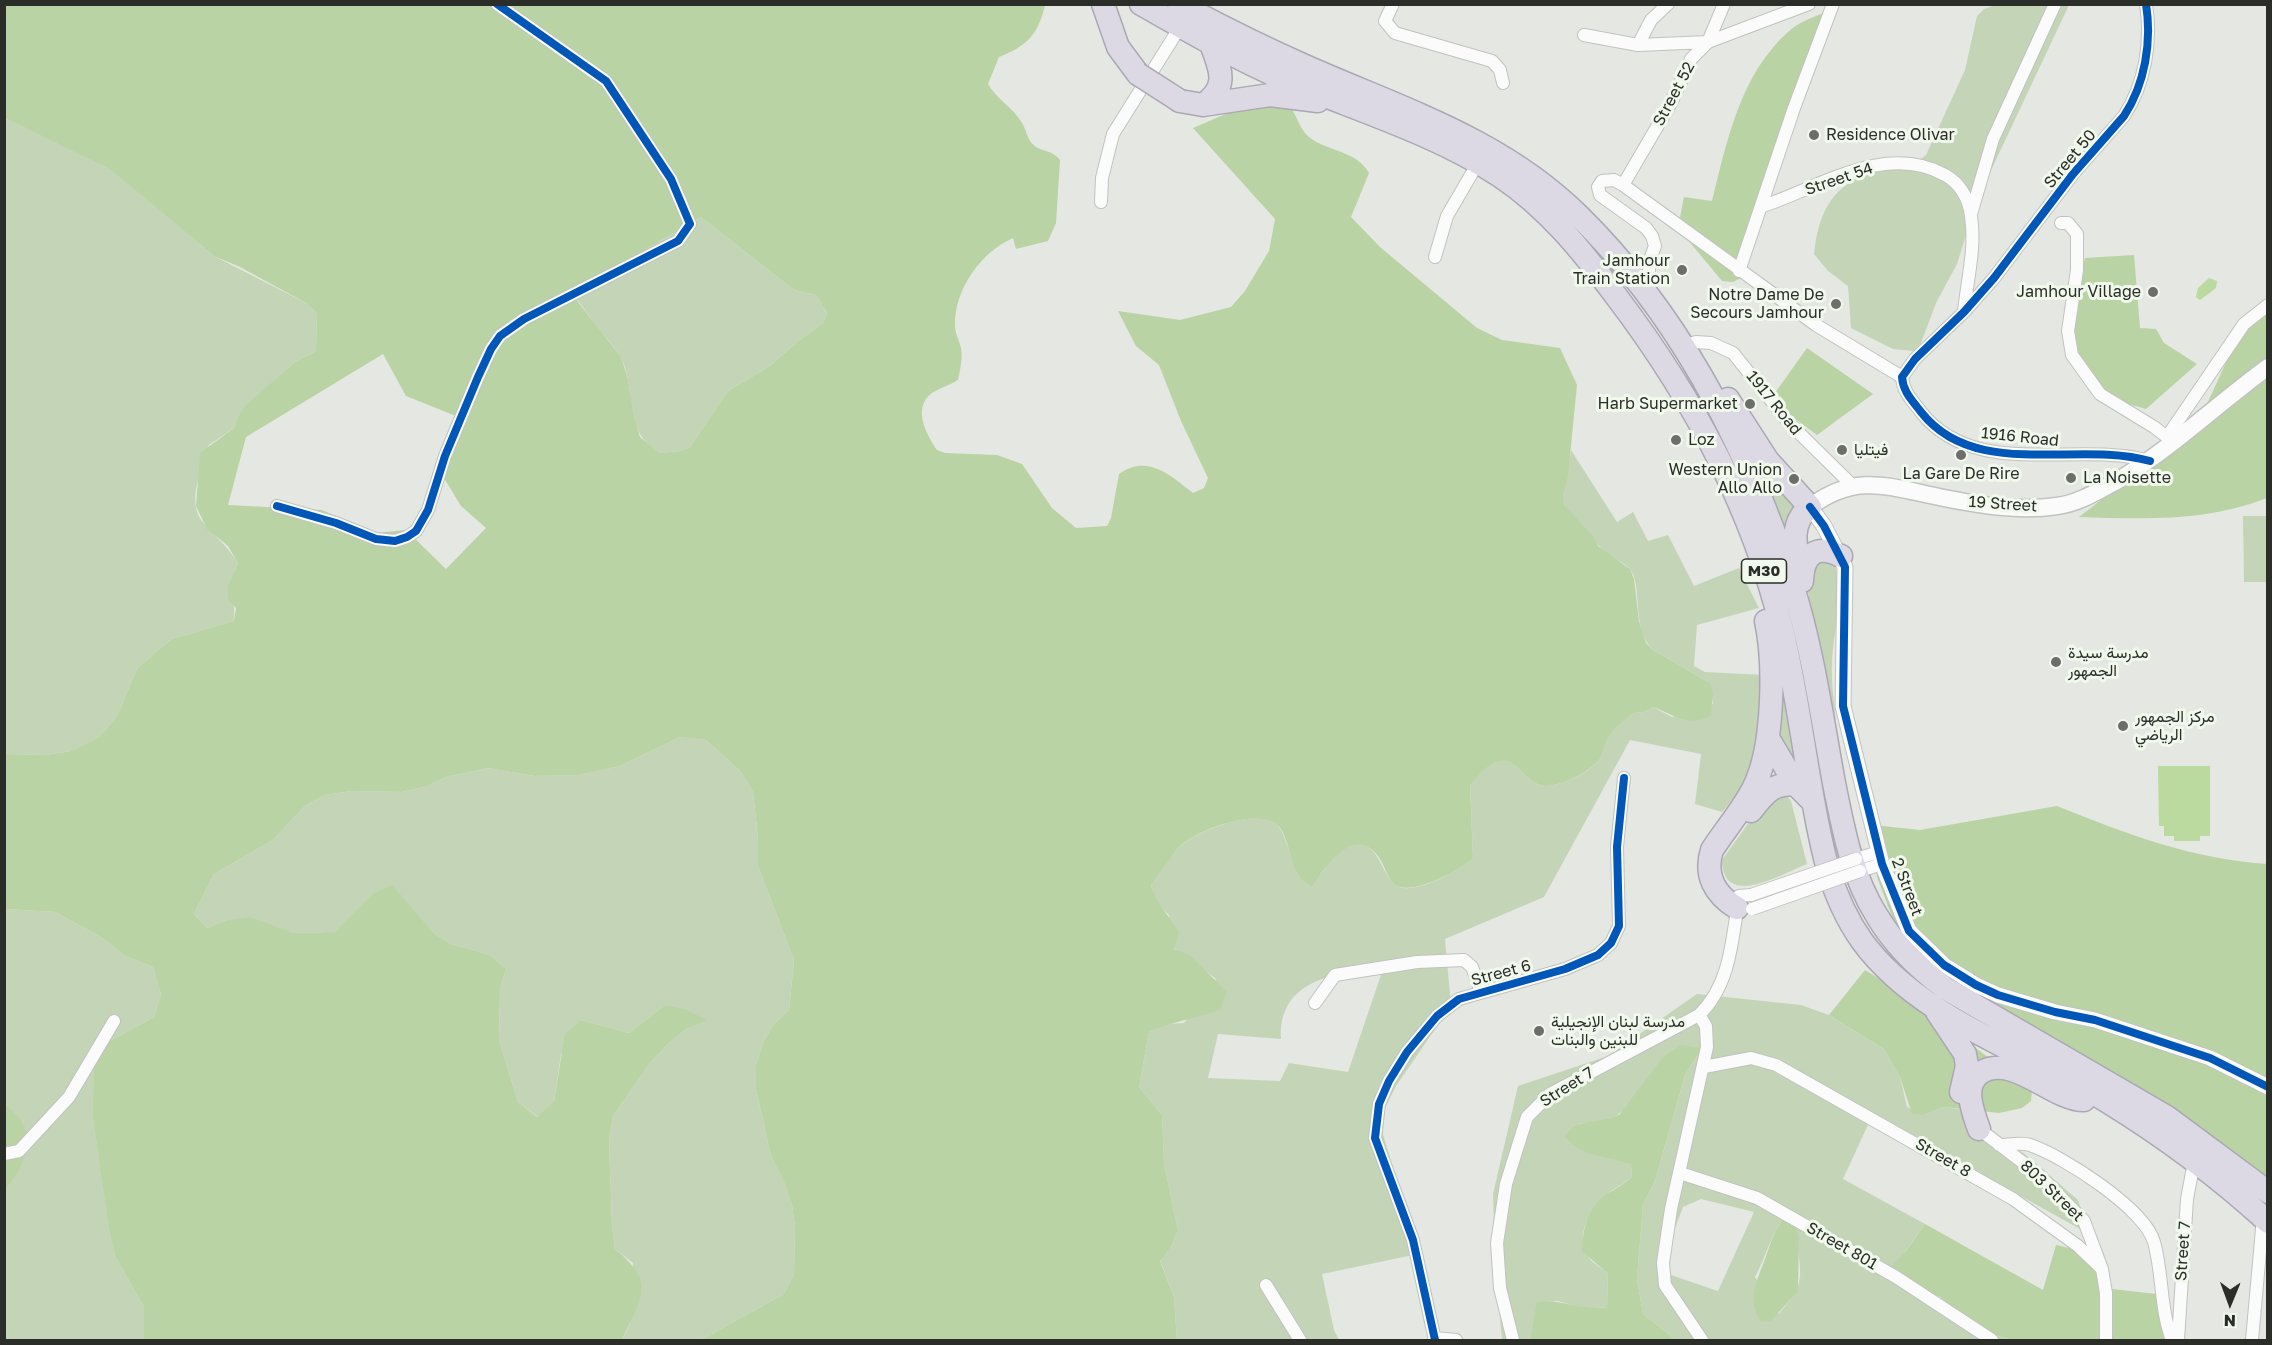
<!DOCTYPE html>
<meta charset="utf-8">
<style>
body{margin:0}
#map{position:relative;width:2272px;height:1345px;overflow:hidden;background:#e4e7e2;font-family:"Golos Text",sans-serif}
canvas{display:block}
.frame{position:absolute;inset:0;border:6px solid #2a2d28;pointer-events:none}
.north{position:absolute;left:2200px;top:1273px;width:60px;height:60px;-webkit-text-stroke:4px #f1f8ec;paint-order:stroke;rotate:181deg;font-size:16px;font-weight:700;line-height:24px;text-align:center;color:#2a2d28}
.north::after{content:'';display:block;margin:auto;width:21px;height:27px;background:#2a2d28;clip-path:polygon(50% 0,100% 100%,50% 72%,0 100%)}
</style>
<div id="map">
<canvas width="2272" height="1345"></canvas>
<div class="frame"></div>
<div class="north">N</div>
</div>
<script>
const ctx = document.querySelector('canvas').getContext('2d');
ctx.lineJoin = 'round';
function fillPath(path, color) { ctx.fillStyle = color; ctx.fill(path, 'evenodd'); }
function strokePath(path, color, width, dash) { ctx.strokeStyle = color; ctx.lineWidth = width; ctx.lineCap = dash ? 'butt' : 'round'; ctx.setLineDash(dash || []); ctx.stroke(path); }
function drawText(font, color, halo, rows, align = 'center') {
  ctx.font = font + ' "Golos Text",Vazirmatn,sans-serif'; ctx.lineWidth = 6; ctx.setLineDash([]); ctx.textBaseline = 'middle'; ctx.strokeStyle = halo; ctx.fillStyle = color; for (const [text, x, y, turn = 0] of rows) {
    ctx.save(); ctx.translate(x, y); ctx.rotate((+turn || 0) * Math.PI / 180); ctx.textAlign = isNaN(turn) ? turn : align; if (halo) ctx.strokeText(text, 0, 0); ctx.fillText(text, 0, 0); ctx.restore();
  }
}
fillPath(new Path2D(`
 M1995,5H2069L1977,200L1957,264L1936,303L1921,343L1914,351L1893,349L1851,328L1848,286L1828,271L1814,254C1819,206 1837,179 1886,168C1900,165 1915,165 1926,155L1965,70L1977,16L1984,9Z
 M5,118L110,168L214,256L306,303L317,313L316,351L295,362L246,406L238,416L234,428L209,445C203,467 186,500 202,521C214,536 228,546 238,563C228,581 236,601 234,621L172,639L158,650L137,669L116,718L99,737L71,751L45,755L5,754Z
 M701,217L794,290L816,295L827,313L823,323L797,342L770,366L728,391L690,447L681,451L659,453C622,430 638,392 621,358C616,349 609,341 602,333C591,320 583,305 571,293Z
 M1571,450L1617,522L1633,512L1648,541L1668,535L1694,586L1739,568L1759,608L1697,625L1694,666L1705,672L1764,675C1758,727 1760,772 1722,812L1695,804L1701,754L1630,740L1544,897L1445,939L1451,1006L1396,1086L1385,1108L1383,1134L1418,1254L1322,1274L1334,1330L1339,1340H1177L1174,1297L1160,1260L1171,1247L1178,1231L1164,1163L1162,1115L1139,1087L1149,1032L1165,1024L1184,1023L1216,979C1201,968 1191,956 1173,948L1169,915L1156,902L1151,885C1160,873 1169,858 1178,848C1193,832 1254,809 1274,822C1284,828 1292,861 1297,873L1318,877C1327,868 1335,850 1347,846C1379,834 1380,876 1397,886C1414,896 1460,870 1473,858L1470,784C1515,730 1517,786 1546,786C1564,785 1588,773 1599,760C1603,755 1603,748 1606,742C1610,731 1624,720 1634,713L1644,712L1653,707L1672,717L1713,704L1710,683L1653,650C1630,627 1644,585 1629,568C1623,562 1613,558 1606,553C1601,549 1567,510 1564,505C1560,495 1570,463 1571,450ZM1376,963L1382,972L1348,1072L1289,1063L1280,1081L1208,1078L1218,1034L1281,1039C1278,980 1333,976 1376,963Z
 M1751,450L1797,507L1788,541Z
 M2243,516H2267V582H2244Z
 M1814,558L1834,564C1846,593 1833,632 1832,663C1831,682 1834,701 1836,720L1822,667L1807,587Z
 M1769,610L1799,780L1777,746Z
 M680,737L706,740L741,772L753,792L758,838V866L794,960L789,1010L773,1025L763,1043L756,1065V1089L771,1156L784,1180L792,1205L795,1227L794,1274L784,1294L701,1340H622L630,1323L633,1263L615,1249L612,1227L609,1140L613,1116L650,1063L669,1043L685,1030L706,1020L665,1005L629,1033L581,1020L561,1055L554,1101L538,1117L518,1102L499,1040L500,989L506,969L490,955L451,944L435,934L392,886L335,932L293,933L275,927L227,920L207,928L194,914L214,874L273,840L305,806L325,795L351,791L401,792L425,787L446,777L488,768L534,776L579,775L620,766Z
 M1769,794H1785L1791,801L1807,864C1781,874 1723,910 1722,860Z
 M5,909L55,912L103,938L123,955L153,967L161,994L154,1017L110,1041L93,1119L115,1256L144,1307V1340H5V1189L23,1124L5,1103Z
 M1697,994L1801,1005L1829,1015L1884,1049L1900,1077L1907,1107L1924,1115L1943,1107L1965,1110L2027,1156L2078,1200L2089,1234L1873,1114L1843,1179L1925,1224L1900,1259L1923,1288L1998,1336L2013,1340H1676L1643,1314L1637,1279L1643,1204L1655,1181L1685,1075L1702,1048L1656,1068L1629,1106L1612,1119L1578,1124L1621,1161L1631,1165L1632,1177C1623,1185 1613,1188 1605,1196C1588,1211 1574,1238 1590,1259C1594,1264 1603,1269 1608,1274L1607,1307L1586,1309L1558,1301L1538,1302L1530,1340H1502L1495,1263L1493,1194L1518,1086L1608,1056ZM1701,1199L1754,1212L1718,1291L1659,1271L1683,1207ZM1782,1220L1799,1238C1797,1252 1801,1263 1800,1277C1799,1292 1787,1303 1779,1314L1755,1277C1765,1258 1770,1239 1782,1220Z`), '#c4d5b7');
fillPath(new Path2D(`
 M5,5H1045C1038,35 1027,46 999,57L988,84C996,99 1014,108 1022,123C1027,131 1027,141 1036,147C1046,152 1053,151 1060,160L1056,223L1048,241L1016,249L1013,238C981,252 954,290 955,326C955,333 959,340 961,348C963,358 960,370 958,380C950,385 940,388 932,393C912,408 926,434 937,450L945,453L997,455L1022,464L1052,508L1076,528L1107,526L1111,518L1119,474C1148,453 1172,477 1193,493L1204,488L1208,478L1181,421L1159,365L1136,346L1118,311L1180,320L1231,307L1245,291L1269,251L1275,219L1193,128L1235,110L1289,105C1297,115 1300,130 1309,137C1328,152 1356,150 1369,173L1351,217L1380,247L1477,328L1502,340L1560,348L1577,385L1568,476L1563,495L1564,505L1594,537L1598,546L1630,569L1634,579L1639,621L1646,643L1653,650L1710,683L1713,693L1711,715C1690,729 1673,714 1653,707L1644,712L1634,713C1624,720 1610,731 1606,743C1603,748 1603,755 1599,760C1587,773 1564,785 1546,786C1517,786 1515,730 1470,785L1473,858C1461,870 1409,898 1394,884C1387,877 1384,864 1378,856C1353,824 1326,867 1312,886C1288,876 1293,846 1280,828C1264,804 1193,831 1178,848C1169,859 1160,873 1151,885C1156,904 1169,915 1179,932L1174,949L1190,955L1227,992L1220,1010C1197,1018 1170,1022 1149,1032L1139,1087L1162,1115L1164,1163L1178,1231L1171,1247L1160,1261L1174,1297L1177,1340H701L784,1294L794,1274L795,1227L792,1205L784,1181L771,1156L756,1089V1065L763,1043L773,1025L789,1010L794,960L758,866V838L753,792L741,772L706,740L680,737L620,766L579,775L534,776L488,768L446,777L425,787L401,792L351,791L325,795L305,806L273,840L214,874L194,914L207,928L227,920L251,917L293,933L335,932L374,893L392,885L435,934L451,944L490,955L506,969L500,989L499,1040L518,1102L537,1117L554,1101L565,1034L581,1020L629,1033L665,1005L687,1010L707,1020L685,1030L669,1043L650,1063L613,1116L609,1140L612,1227L615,1249C658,1284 640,1299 622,1340H144V1307L115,1256L109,1227L93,1119L94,1062L110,1041L154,1017L161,994L153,967L123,955L103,938L55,912L5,909V754L45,755L71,751L99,737L116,718L137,669L158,650L172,639L234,621L236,608L228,599V586L238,563L228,546L207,529L196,506L200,453L234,428L238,416L246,405L295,362L316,351L317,313L306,303L240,267L214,256L110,169L5,118ZM701,217L794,290L816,295L827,313L823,323L797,342L770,366L728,391L690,447L681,451L659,453L640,437L634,417L628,379L621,357L571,293ZM383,354L406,396L456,416L450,428L441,473L461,506L486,528L446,569L406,530L375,533L322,510L228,505L246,437Z
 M1829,11L1743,277L1733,282L1722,281L1678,228L1684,197L1712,201C1727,141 1740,75 1788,32C1798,22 1816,16 1829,11Z
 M2134,255L2140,328L2156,329L2164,343L2197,364L2146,409L2125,403L2106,392L2079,356L2073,322L2085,258Z
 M2267,305V498C2205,522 2145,519 2079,517L2131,477L2198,416L2208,402L2232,349Z
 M1807,348L1873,394L1817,435L1770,400Z
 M2057,806C2129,835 2189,858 2267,864V1188L1963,1000L1895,925L1877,877L1873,825L1920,830Z
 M1865,970C1924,1006 1976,1050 2032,1089L2031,1101L2022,1108L1999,1113L1943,1107L1924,1115L1912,1114L1900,1077L1884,1049L1829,1015Z
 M1681,1045L1702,1048L1685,1075L1655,1181L1643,1204L1637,1279L1643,1314L1676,1340H1530L1537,1302C1562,1298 1582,1312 1607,1307L1608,1274L1582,1251C1583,1228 1587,1207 1608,1193C1617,1188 1624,1184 1632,1177L1631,1165C1606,1155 1583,1158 1565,1137C1575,1116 1603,1125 1620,1114L1663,1057Z
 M5,1103C10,1109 20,1117 23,1124C34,1146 20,1174 5,1189Z
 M1782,1220L1796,1228L1799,1238L1798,1291L1771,1321L1761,1322C1746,1299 1757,1281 1765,1259C1770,1244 1773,1235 1782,1220Z
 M1925,1224L2043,1290L2056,1245L2092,1253L2112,1289L2165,1295L2173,1340H2013L1998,1336L1954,1310L1940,1297L1893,1276L1891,1267L1906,1251Z`), '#bad3a4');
fillPath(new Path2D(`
 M2209,278L2217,281L2216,288L2200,300L2196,297L2198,288Z
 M2158,766H2210V836H2200V841H2174V836H2164V826H2159Z`), '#badaa0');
const minor = new Path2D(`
 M1393,4L1385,21L1395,33L1492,61L1500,70L1503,83
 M2146,4C2152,42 2145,84 2124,116L2073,174L1994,278L1964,312L1915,359L1902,377C1903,392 1912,400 1921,412C1975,481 2078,440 2150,461
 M1584,35L1638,45L1708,42L1809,4
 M1638,45L1651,20L1668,4
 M1623,185L1671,103L1691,59L1708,42L1724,4
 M1101,202L1102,178L1113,134L1180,27
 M1763,206C1820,187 1886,142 1945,175C1960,183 1969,199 1971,216C1976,248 1967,280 1964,312
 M1971,214L1993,139L2055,4
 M2061,223H2068L2077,234V270L2068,331L2072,355L2100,394L2154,427L2175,443
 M1435,257L1447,216L1478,163
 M1739,271L1794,108L1833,4
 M1649,292V262L1655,246L1652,236L1646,228L1600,195L1598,187L1602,181L1614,180L1623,185L1816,325L1902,377
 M1685,345L1696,342L1711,343L1733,353L1790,424L1853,486
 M2167,437L2244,324L2268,305
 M277,506L336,523L376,539L395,541L407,537L416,531L428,510L445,456L478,377L491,349L500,336L524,319L678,241L690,224L671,179L606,81L497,4
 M1856,859L1879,852
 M1860,871L1882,864
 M1315,1003L1335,975L1417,962L1464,960L1472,967L1481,992
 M1699,1015L1706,1026L1707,1047L1671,1209L1663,1263L1665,1285L1702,1340
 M1704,1067L1751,1058L1776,1065L2013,1199L2078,1246L2102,1269
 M1979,1129L2038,1174L2084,1221L2102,1269L2106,1293V1340
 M1999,1145C2008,1145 2021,1142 2030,1145C2063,1156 2145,1209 2154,1242C2163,1274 2160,1309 2172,1340
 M4,1154L19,1151L69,1097L114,1021
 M1680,1173L1757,1198L1896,1277L1992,1340
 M1266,1285L1300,1340
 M1434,1338L1456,1340
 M1435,1340L1413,1240L1375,1138L1379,1104L1389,1081L1407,1052L1437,1016L1459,999L1565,969L1598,955L1611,943L1619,926L1617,847L1624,778
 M1513,1340L1500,1288L1497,1243L1506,1184L1527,1117L1550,1094L1699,1015C1731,984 1732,939 1739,896L1751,895
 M2178,1340L2187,1199L2194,1162
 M2252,1340L2263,1218`);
const tertiary = new Path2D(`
 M1810,507L1824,526L1845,567L1843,706L1882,864L1909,931L1944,965L1976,985L1998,995L2055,1012L2095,1020L2210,1058L2268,1087`);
const secondary = new Path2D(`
 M1810,507C1857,471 1892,488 1944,498C1980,505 2020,512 2057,506C2079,503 2096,492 2115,482C2171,449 2216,405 2268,367`);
const motorway = new Path2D(`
 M1103,4L1118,47L1138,74
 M1141,4C1190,32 1239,60 1290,82C1360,111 1436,134 1500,176C1548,208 1582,251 1616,296C1692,396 1751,504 1781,626C1794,678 1801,731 1810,783C1820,840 1828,893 1862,941C1918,1018 2026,1052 2105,1100C2162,1135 2219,1177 2268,1222
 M1179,4C1220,26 1262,47 1305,66C1402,109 1501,139 1578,215C1682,317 1749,450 1793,587C1813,651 1822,718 1834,783C1843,828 1852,877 1877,916C1895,946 1918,968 1945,988L2167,1117L2268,1192
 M1180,101L1203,105L1270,95L1318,101
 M1203,105C1230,86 1220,69 1211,44
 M1728,399L1768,461L1810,507C1786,525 1798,555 1802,581
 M1802,579C1804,554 1816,544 1841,556
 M1768,738L1796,785
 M1751,811C1764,794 1773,782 1796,785L1813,802
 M1737,908C1715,895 1704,875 1712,850C1725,830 1742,810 1753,789C1774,749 1775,664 1766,621
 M1937,1012L1965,1054L1967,1066L1961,1092
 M1979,1129C1973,1112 1962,1086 1980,1073C2012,1052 2052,1100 2084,1100`);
strokePath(minor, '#c0c3bf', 14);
strokePath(tertiary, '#c0c3bf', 17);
strokePath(secondary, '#c0c3bf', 19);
strokePath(motorway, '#aaa8b2', 25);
strokePath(minor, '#fbfbfb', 12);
strokePath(tertiary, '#fbfbfb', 15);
strokePath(secondary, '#fbfbfb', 16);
strokePath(motorway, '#dcd9e5', 22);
const minorBridge = new Path2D(`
 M1751,895L1856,859
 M1752,909L1860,871`);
const motorwayBridge = new Path2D(`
 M1138,74L1180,101`);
strokePath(minorBridge, '#c0c3bf', 14, []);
strokePath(motorwayBridge, '#aaa8b2', 25, []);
strokePath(minorBridge, '#fbfbfb', 12);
strokePath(motorwayBridge, '#dcd9e5', 22);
strokePath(new Path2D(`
 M2146,4C2152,42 2145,84 2124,116L2073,174L1994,278L1964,312L1915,359L1902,377C1903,392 1912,400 1921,412C1975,481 2078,440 2150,461
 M277,506L336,523L376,539L395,541L407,537L416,531L428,510L445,456L478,377L491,349L500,336L524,319L678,241L690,224L671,179L606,81L497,4
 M1810,507L1824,526L1845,567L1843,706L1882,864L1909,931L1944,965L1976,985L1998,995L2055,1012L2095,1020L2210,1058L2268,1087
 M1435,1340L1413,1240L1375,1138L1379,1104L1389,1081L1407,1052L1437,1016L1459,999L1565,969L1598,955L1611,943L1619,926L1617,847L1624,778`), '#0057b8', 8);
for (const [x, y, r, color] of [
 [1814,135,6,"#6b6e69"],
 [1682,270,6,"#6b6e69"],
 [2153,292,6,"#6b6e69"],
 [1836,304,6,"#6b6e69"],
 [1750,404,6,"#6b6e69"],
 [1676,440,6,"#6b6e69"],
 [1842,450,6,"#6b6e69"],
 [1961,455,6,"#6b6e69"],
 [2071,478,6,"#6b6e69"],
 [1794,479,6,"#6b6e69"],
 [2056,662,6,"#6b6e69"],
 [2123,726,6,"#6b6e69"],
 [1539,1031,6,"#6b6e69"]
]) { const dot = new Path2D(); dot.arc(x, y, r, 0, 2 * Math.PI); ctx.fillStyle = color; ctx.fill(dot); strokePath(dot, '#f1f8ec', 2); }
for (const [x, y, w] of [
 [1764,571,45]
]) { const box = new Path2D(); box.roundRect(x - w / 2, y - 12, w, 24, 4.5); ctx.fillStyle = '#f1f8ec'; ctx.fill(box); strokePath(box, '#2a2d28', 1.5); }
drawText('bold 15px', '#2a2d28', null, [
 ["M30",1764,571]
]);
drawText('16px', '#2a2d28', '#f1f8ec', [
 ["Street 52",1674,94,-62],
 ["Street 50",2070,159,-50],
 ["Street 54",1839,179,-19],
 ["1917 Road",1774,403,51],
 ["1916 Road",2020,437,6],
 ["19 Street",2003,504,4],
 ["2 Street",1907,887,69],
 ["Street 6",1501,973,-15],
 ["Street 7",1567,1087,-32],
 ["Street 8",1943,1158,30],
 ["803 Street",2052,1191,44],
 ["Street 801",1842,1246,30],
 ["Street 7",2183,1251,-86]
]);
drawText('16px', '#2a2d28', '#f1f8ec', [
 ["Residence Olivar",1826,135],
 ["Jamhour",1670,261,"right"],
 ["Train Station",1670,279,"right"],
 ["Jamhour Village",2141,292,"right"],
 ["Notre Dame De",1824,295,"right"],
 ["Secours Jamhour",1824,313,"right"],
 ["Harb Supermarket",1738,404,"right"],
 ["Loz",1688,440],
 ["فيتليا",1854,450],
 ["Western Union",1782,470,"right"],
 ["Allo Allo",1782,488,"right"],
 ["La Gare De Rire",1961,474,"center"],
 ["La Noisette",2083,478],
 ["مدرسة سيدة",2068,653],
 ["الجمهور",2068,671],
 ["مركز الجمهور",2135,717],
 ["الرياضي",2135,735],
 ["مدرسة لبنان الإنجيلية",1551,1022],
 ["للبنين والبنات",1551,1040]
], 'left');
</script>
